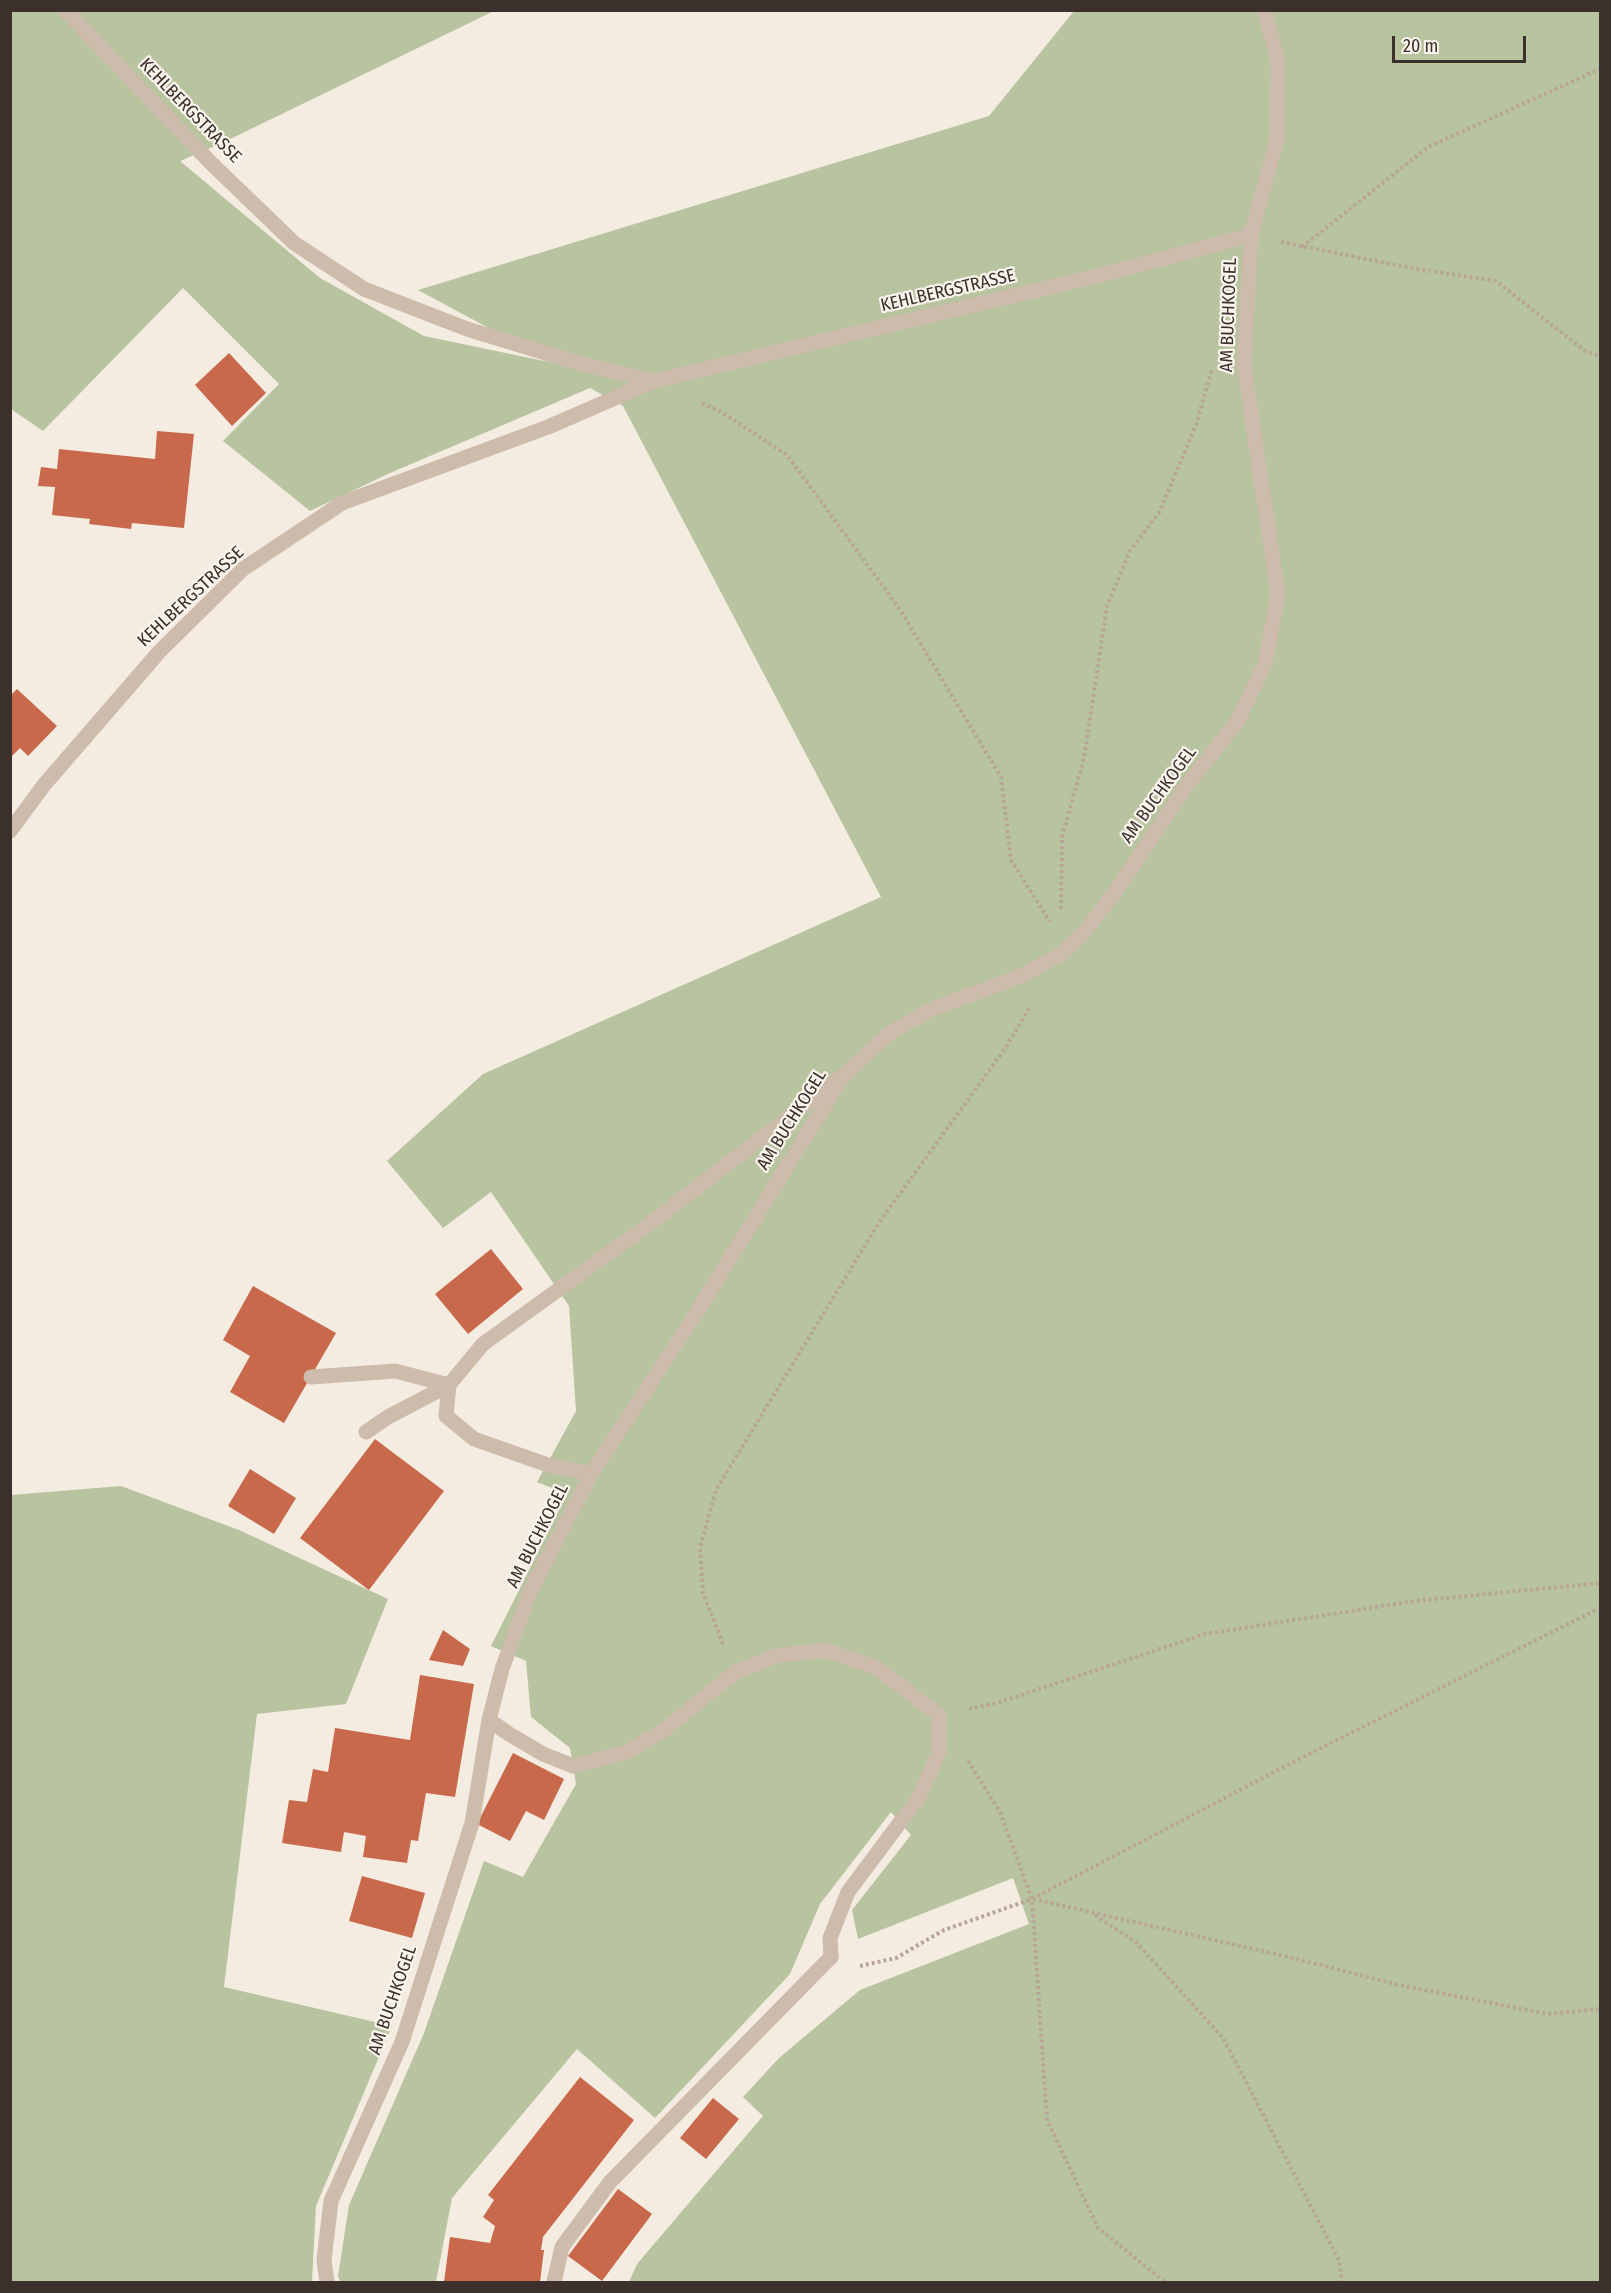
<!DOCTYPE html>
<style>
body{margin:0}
#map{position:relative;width:1611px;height:2293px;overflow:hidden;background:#f4ebe1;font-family:"Fira Sans Condensed",sans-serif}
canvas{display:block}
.frame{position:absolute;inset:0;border:12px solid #3b302b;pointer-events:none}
.scale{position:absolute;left:1392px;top:36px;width:134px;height:27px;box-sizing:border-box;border:3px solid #3b302b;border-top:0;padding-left:8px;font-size:18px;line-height:21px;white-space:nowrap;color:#3b302b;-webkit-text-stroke:4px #fbf5ee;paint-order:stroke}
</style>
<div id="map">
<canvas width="1611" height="2293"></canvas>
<div class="frame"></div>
<div class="scale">20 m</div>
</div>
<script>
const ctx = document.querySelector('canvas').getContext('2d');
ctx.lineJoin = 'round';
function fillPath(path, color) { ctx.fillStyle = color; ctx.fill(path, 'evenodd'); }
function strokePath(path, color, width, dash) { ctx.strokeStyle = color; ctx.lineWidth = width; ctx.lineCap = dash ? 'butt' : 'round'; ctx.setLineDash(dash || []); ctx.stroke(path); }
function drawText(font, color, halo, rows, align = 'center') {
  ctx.font = font + ' "Fira Sans Condensed",sans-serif'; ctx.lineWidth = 4.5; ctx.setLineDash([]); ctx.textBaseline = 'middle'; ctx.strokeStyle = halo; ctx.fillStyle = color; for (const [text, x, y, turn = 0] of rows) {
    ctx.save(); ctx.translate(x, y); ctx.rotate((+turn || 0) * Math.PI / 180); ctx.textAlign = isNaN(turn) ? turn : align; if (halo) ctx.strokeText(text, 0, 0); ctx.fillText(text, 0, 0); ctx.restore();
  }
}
fillPath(new Path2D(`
 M11,11H494L222,143L180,161L320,278L424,336L554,363L418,290L989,116L1074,11H1600V2282H629L637,2264L763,2116L743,2097L779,2058L860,1990L1029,1924L1013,1878L858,1939L852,1910L911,1835L891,1812L820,1904L790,1974L655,2118L577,2049L452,2198L436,2282H340L338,2276L349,2205L424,2033L484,1861L523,1877L576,1784L570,1748L531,1717L526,1661L491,1646L567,1494L537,1482L576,1411L569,1306L491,1192L443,1228L387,1161L483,1074L881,897L623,406L590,388L390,473L310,511L223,441L279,384L183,288L43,431L11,409Z
 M121,1486L239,1530L388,1599L346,1704L257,1714L224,1987L392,2026L316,2206L312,2282H11V1495Z`), '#b8c4a0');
fillPath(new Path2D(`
 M229,353L266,393L232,426L195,385Z
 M157,431L194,434L184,528L132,523L131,529L89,524L90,519L52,515L55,487L38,486L41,467L57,469L59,449L155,459Z
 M17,689L57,726L28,756L20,748L10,758V696Z
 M491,1249L523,1289L468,1334L435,1294Z
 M253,1286L336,1333L284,1423L230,1392L250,1356L223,1340Z
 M375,1439L444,1491L369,1590L300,1538Z
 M250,1469L296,1498L274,1534L228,1506Z
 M443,1630L470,1649L463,1666L429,1660Z
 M420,1675L474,1684L455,1797L426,1793L418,1841L411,1840L407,1863L363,1857L366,1836L344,1832L341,1852L282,1843L289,1800L307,1802L313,1769L328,1772L335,1728L410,1740Z
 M513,1753L564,1779L544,1820L526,1811L510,1841L477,1824Z
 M362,1876L425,1893L412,1938L349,1921Z
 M580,2077L634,2120L543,2237L541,2250H544L540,2282H444L450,2237L490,2243L495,2226L483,2217L494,2200L488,2195Z
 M713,2098L739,2119L706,2159L680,2138Z
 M618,2189L652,2214L602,2281L568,2256Z`), '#c8694b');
strokePath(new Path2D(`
 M1281,242L1411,268L1496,281L1585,351L1600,356
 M1302,247L1428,147L1600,69
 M702,403L720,411L787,455L899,608L1001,777L1011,860L1050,922
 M1061,909L1062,837L1084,758L1107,606L1130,551L1160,511L1196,425L1212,369
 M723,1644L703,1593L700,1548L716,1490L878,1224L1004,1050L1030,1007
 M969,1709L997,1703L1205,1634L1415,1601L1600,1583
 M968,1761L1000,1812L1032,1899L1047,2120L1098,2228L1165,2282
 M1033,1899L1289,1957L1399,1985L1548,2014L1600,2009
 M1095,1915L1137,1943L1223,2038L1339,2260L1342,2282
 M860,1966L896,1958L944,1930L1032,1899L1303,1757L1600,1608`), '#b9a596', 4, [3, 3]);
strokePath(new Path2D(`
 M65,10L212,164L294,243L364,289L467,329L585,365L654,381
 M311,1377L395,1371L449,1385L388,1417L366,1432
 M591,1474L548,1465L474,1439L446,1416L449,1385L483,1344L648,1225L841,1077
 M554,2282L562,2247L610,2182L831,1957`), '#cdbbac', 15);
strokePath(new Path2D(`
 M10,831L44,785L159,652L243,569L342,503L548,427L654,381L1105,274L1251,235
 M489,1720L509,1734L543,1754L573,1766L627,1752L663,1731L734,1673L775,1656L825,1650L877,1668L939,1715V1752L919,1797L848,1892L830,1938L831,1957
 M327,2282L324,2260L331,2201L402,2042L472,1823L489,1720L502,1669L530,1592L591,1474L695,1315L843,1076L891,1032L932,1009L1021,976L1061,954L1085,931L1113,895L1187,785L1237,722L1265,664L1278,595L1244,364L1251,235L1277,139L1278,60L1264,10`), '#cdbbac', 15);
drawText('18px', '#3b302b', '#fbf5ee', [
 ["KEHLBERGSTRASSE",190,111,46],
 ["KEHLBERGSTRASSE",948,291,-13],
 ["AM BUCHKOGEL",1229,315,-88],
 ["KEHLBERGSTRASSE",191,597,-43],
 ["AM BUCHKOGEL",1159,795,-54],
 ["AM BUCHKOGEL",792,1120,-58],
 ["AM BUCHKOGEL",538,1536,-63],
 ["AM BUCHKOGEL",393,2000,-71]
]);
</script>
